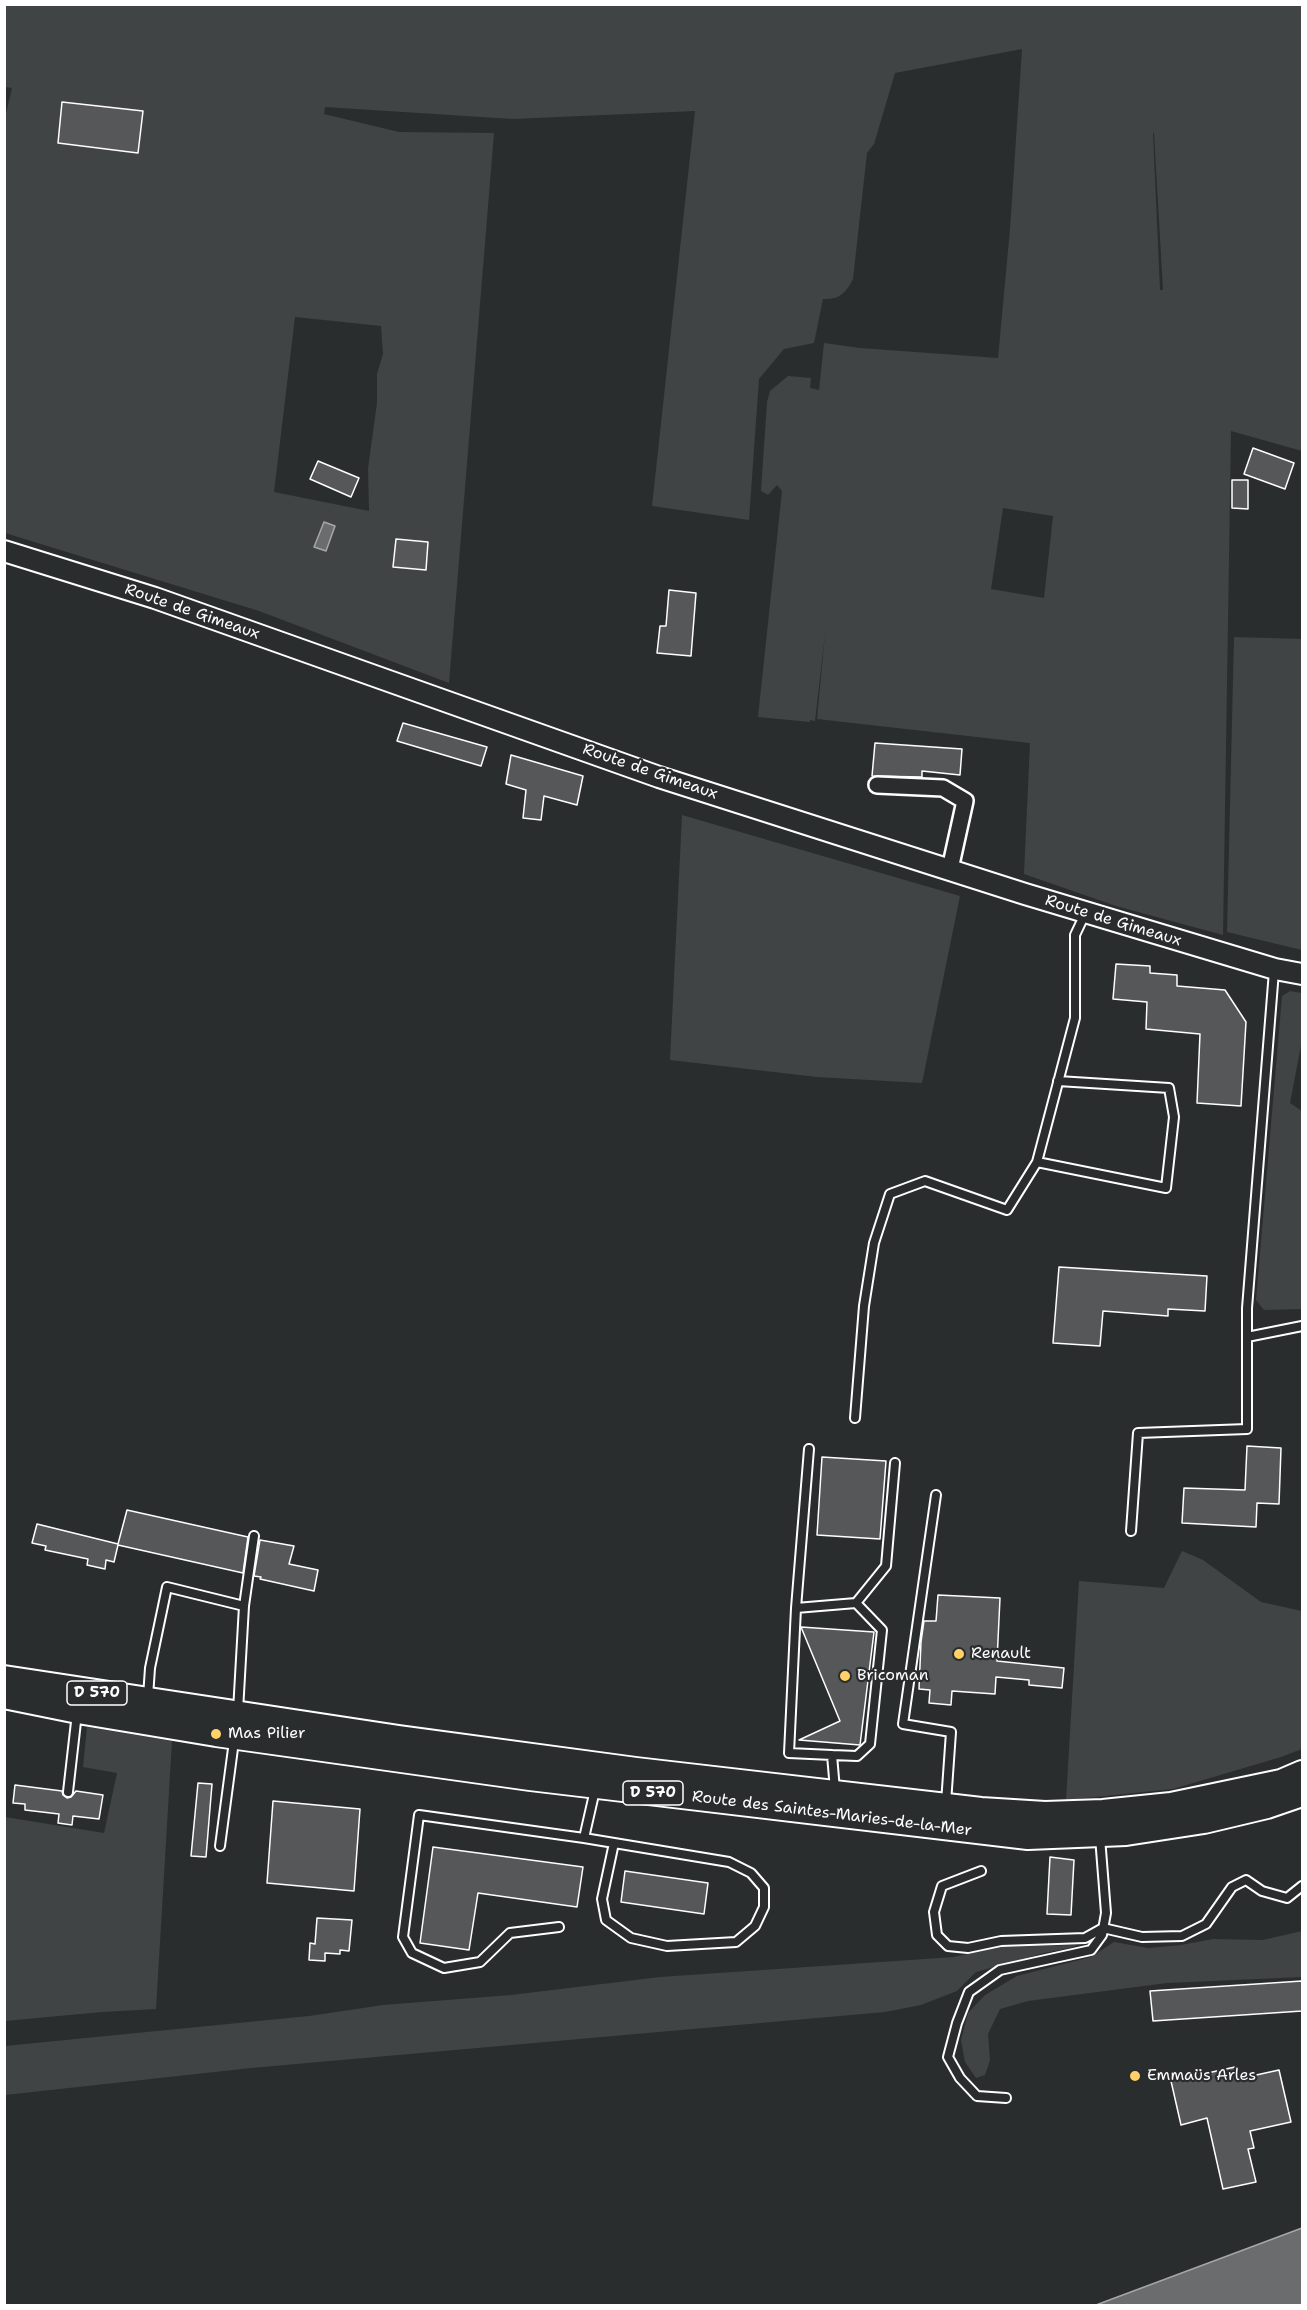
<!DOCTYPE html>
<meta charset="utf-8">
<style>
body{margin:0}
#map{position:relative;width:1307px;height:2310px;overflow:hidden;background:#2a2d2e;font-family:"Shantell Sans",sans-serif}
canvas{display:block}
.frame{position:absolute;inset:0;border:6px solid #fff;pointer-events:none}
</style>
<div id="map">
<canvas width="1307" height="2310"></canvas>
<div class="frame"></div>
</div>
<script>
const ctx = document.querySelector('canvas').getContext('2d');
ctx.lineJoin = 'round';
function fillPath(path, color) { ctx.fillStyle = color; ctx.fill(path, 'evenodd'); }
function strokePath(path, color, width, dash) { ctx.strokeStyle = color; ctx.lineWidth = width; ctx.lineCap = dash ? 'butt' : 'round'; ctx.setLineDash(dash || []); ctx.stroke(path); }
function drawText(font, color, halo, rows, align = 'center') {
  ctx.font = font + ' "Shantell Sans",sans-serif'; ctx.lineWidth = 4.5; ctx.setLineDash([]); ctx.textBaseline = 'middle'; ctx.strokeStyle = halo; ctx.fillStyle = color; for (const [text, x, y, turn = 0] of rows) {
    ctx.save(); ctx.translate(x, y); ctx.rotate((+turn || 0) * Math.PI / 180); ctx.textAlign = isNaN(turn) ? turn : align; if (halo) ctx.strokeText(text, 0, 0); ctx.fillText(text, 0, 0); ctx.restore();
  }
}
fillPath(new Path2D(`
 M4,5H1302V451L1231,431L1223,935L1116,906L1024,874L1030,743L817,719L825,634L815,721L810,720V722L758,717L782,491L777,485L768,495L761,491L767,402L770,391L788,376L811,378L810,388L819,390L824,343L860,348L998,358L1010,229L1022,49L895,73L874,144L867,153L853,279C846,293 839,300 823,299L814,343L784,349L759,379L749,520L652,506L695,111L513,119L325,107L324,114L399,132L494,133L449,683L259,611L5,533L4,122L12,88L5,87ZM1153,133H1154L1163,290H1160ZM295,317L381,326L383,354L377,374V403L368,468L369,511L274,492ZM1003,508L1053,516L1044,598L991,589Z
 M1234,637L1302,639V950L1227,932Z
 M682,815L960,896L922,1083L817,1077L670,1060Z
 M1290,991L1302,993V1040L1290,1103L1302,1111V1309L1264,1310L1256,1300L1282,996Z
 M1182,1551L1203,1560L1261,1602L1302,1611V1749L1281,1757L1173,1789L1066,1800L1079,1581L1164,1588Z
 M87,1727L172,1741L156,2009L102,2012L5,2021V1817L104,1833L117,1773L83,1767Z
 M1302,1931V1977L1167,1983L1028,2001L1000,2009L988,2034L990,2060L985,2075L976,2078L965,2062L961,2040L968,2013L985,1995L1017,1976L1091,1957L1114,1942L1148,1948L1181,1945L1213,1939L1263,1940Z
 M1077,1945L1070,1948L1044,1953L976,1972L957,1991L921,2005L885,2012L251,2068L5,2095V2046L309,2016L383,2005L511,1995L660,1977L954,1957L999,1947Z`), '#414445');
const water = new Path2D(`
 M324,522L335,526L326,551L314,547Z
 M1302,2228V2305H1096Z`);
fillPath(water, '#6a6c6d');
strokePath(water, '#a6a7a7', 1.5);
const building = new Path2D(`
 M62,102L143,111L138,153L58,143Z
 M1253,448L1294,463L1285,489L1244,474Z
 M318,461L359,478L351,497L310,479Z
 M1232,480H1248V509L1232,508Z
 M396,539L428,542L426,570L393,567Z
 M669,590L696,593L691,656L657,653L660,626H666Z
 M403,723L487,747L481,766L397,741Z
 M875,743L962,749L960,775L922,771V777L872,776Z
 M511,755L583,776L577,805L544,796L541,820L523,818L526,790L506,784Z
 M1116,964L1150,966V973L1177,975V986L1225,990L1246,1022L1241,1106L1197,1103L1200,1034L1146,1029L1147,1002L1113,999Z
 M1059,1267L1207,1276L1205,1311L1168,1309V1316L1103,1311L1100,1346L1053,1343Z
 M1247,1446L1281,1448L1279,1504L1257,1503L1256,1527L1182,1523L1184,1488L1245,1490Z
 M822,1457L886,1461L880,1539L817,1535Z
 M127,1510L248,1537L243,1573L118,1545L114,1562L106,1560L105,1569L87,1565L88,1559L45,1550L46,1546L32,1543L37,1524L118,1544Z
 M260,1540L294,1546L289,1564L318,1570L314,1591L260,1579L261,1577L254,1576Z
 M938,1595L1000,1598L997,1661L1064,1668L1062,1688L1029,1685V1680L996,1677L995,1694L952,1691L951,1705L929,1703L930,1690L919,1689L921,1642L924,1621H936Z
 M801,1627L874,1632L860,1745L799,1740L840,1721Z
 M198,1783L212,1784L206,1857L191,1856Z
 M15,1785L62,1791L63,1795L67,1798L71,1797L76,1791L103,1795L99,1819L73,1816L72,1825L58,1823L59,1814L25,1810V1804L13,1803Z
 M273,1801L360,1809L354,1891L267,1883Z
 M433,1847L583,1867L577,1907L478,1893L469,1950L420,1943Z
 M1050,1857L1074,1860L1071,1915L1047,1914Z
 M625,1871L708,1883L704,1914L621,1902Z
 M317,1918L352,1920L349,1951L340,1950V1954L325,1953V1961L309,1960L310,1943L315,1944Z
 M1302,1981V2011L1153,2021L1150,1991Z
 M1235,2067L1238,2079L1279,2070L1291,2122L1250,2131L1254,2148L1248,2149L1256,2182L1223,2189L1207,2118L1181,2125L1171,2081Z`);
fillPath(building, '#555758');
strokePath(building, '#fff', 1.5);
const service = new Path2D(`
 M1037,1162L1166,1188L1174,1117L1169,1088L1058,1081
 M1247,1337L1302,1326
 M855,1418L864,1306L874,1243L890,1194L925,1181L1007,1210L1037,1162L1075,1018V935L1085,914
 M936,1495L903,1724L951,1732L946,1803
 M1131,1531L1138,1433L1247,1429V1308L1274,971
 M856,1603L886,1566L895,1463
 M796,1608L809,1449
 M148,1697L150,1668L167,1587L244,1606L254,1536
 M238,1711L244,1606
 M832,1755L789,1753L796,1608L856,1603L882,1630L870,1744L857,1756L832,1755L835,1790
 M68,1792L77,1713
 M584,1838L729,1862L751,1873L764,1888V1907L755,1926L736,1942L667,1946L631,1938L606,1920L602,1899L614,1843
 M220,1846L234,1741
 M981,1871L942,1886L934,1912L937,1935L948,1946L968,1948L1001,1941L1085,1938L1103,1928L1142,1937L1182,1936L1206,1924L1232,1887L1246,1880L1262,1891L1287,1898L1302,1886
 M559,1927L510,1933L480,1962L444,1968L412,1953L403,1937L419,1815L584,1838L595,1790
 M1006,2098L977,2096L960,2078L948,2057L957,2023L969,1992L1000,1970L1091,1950L1102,1935L1106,1913L1100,1837`);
const minor = new Path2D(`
 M877,785L943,788L965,801L950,869`);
const tertiary = new Path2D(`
 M4,551L155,598L659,777L1025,894L1275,969L1302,974`);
const primary = new Path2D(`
 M4,1678L399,1738L636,1770L981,1810L1045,1814L1103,1812L1171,1805L1281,1782L1302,1773
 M4,1696L78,1711L216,1734L530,1778L1028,1837L1126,1833L1204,1821L1267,1806L1302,1794`);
strokePath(service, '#fff', 12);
strokePath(minor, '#fff', 20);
strokePath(tertiary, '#fff', 24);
strokePath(primary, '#fff', 28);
strokePath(service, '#2a2d2e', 8);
strokePath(minor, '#2a2d2e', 15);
strokePath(tertiary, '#2a2d2e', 20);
strokePath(primary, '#2a2d2e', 24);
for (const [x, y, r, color] of [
 [959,1654,6,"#ffd166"],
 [845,1676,6,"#ffd166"],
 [216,1734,6,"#ffd166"],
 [1135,2076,6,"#ffd166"]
]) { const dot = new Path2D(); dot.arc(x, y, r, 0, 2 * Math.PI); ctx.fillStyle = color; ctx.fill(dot); strokePath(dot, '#2a2d2e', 2); }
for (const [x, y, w] of [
 [97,1693,60],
 [653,1793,60]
]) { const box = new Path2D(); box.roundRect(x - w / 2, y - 12, w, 24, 4.5); ctx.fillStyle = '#2a2d2e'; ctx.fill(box); strokePath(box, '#fff', 1.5); }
drawText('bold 15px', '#fff', null, [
 ["D 570",97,1693],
 ["D 570",653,1793]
]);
drawText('16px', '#fff', '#2a2d2e', [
 ["Route de Gimeaux",192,612,19],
 ["Route de Gimeaux",650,772,19],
 ["Route de Gimeaux",1113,921,17],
 ["Route des Saintes-Maries-de-la-Mer",832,1814,7]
]);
drawText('16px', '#fff', '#2a2d2e', [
 ["Renault",971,1654],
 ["Bricoman",857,1676],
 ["Mas Pilier",228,1734],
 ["Emmaüs Arles",1147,2076]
], 'left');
</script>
